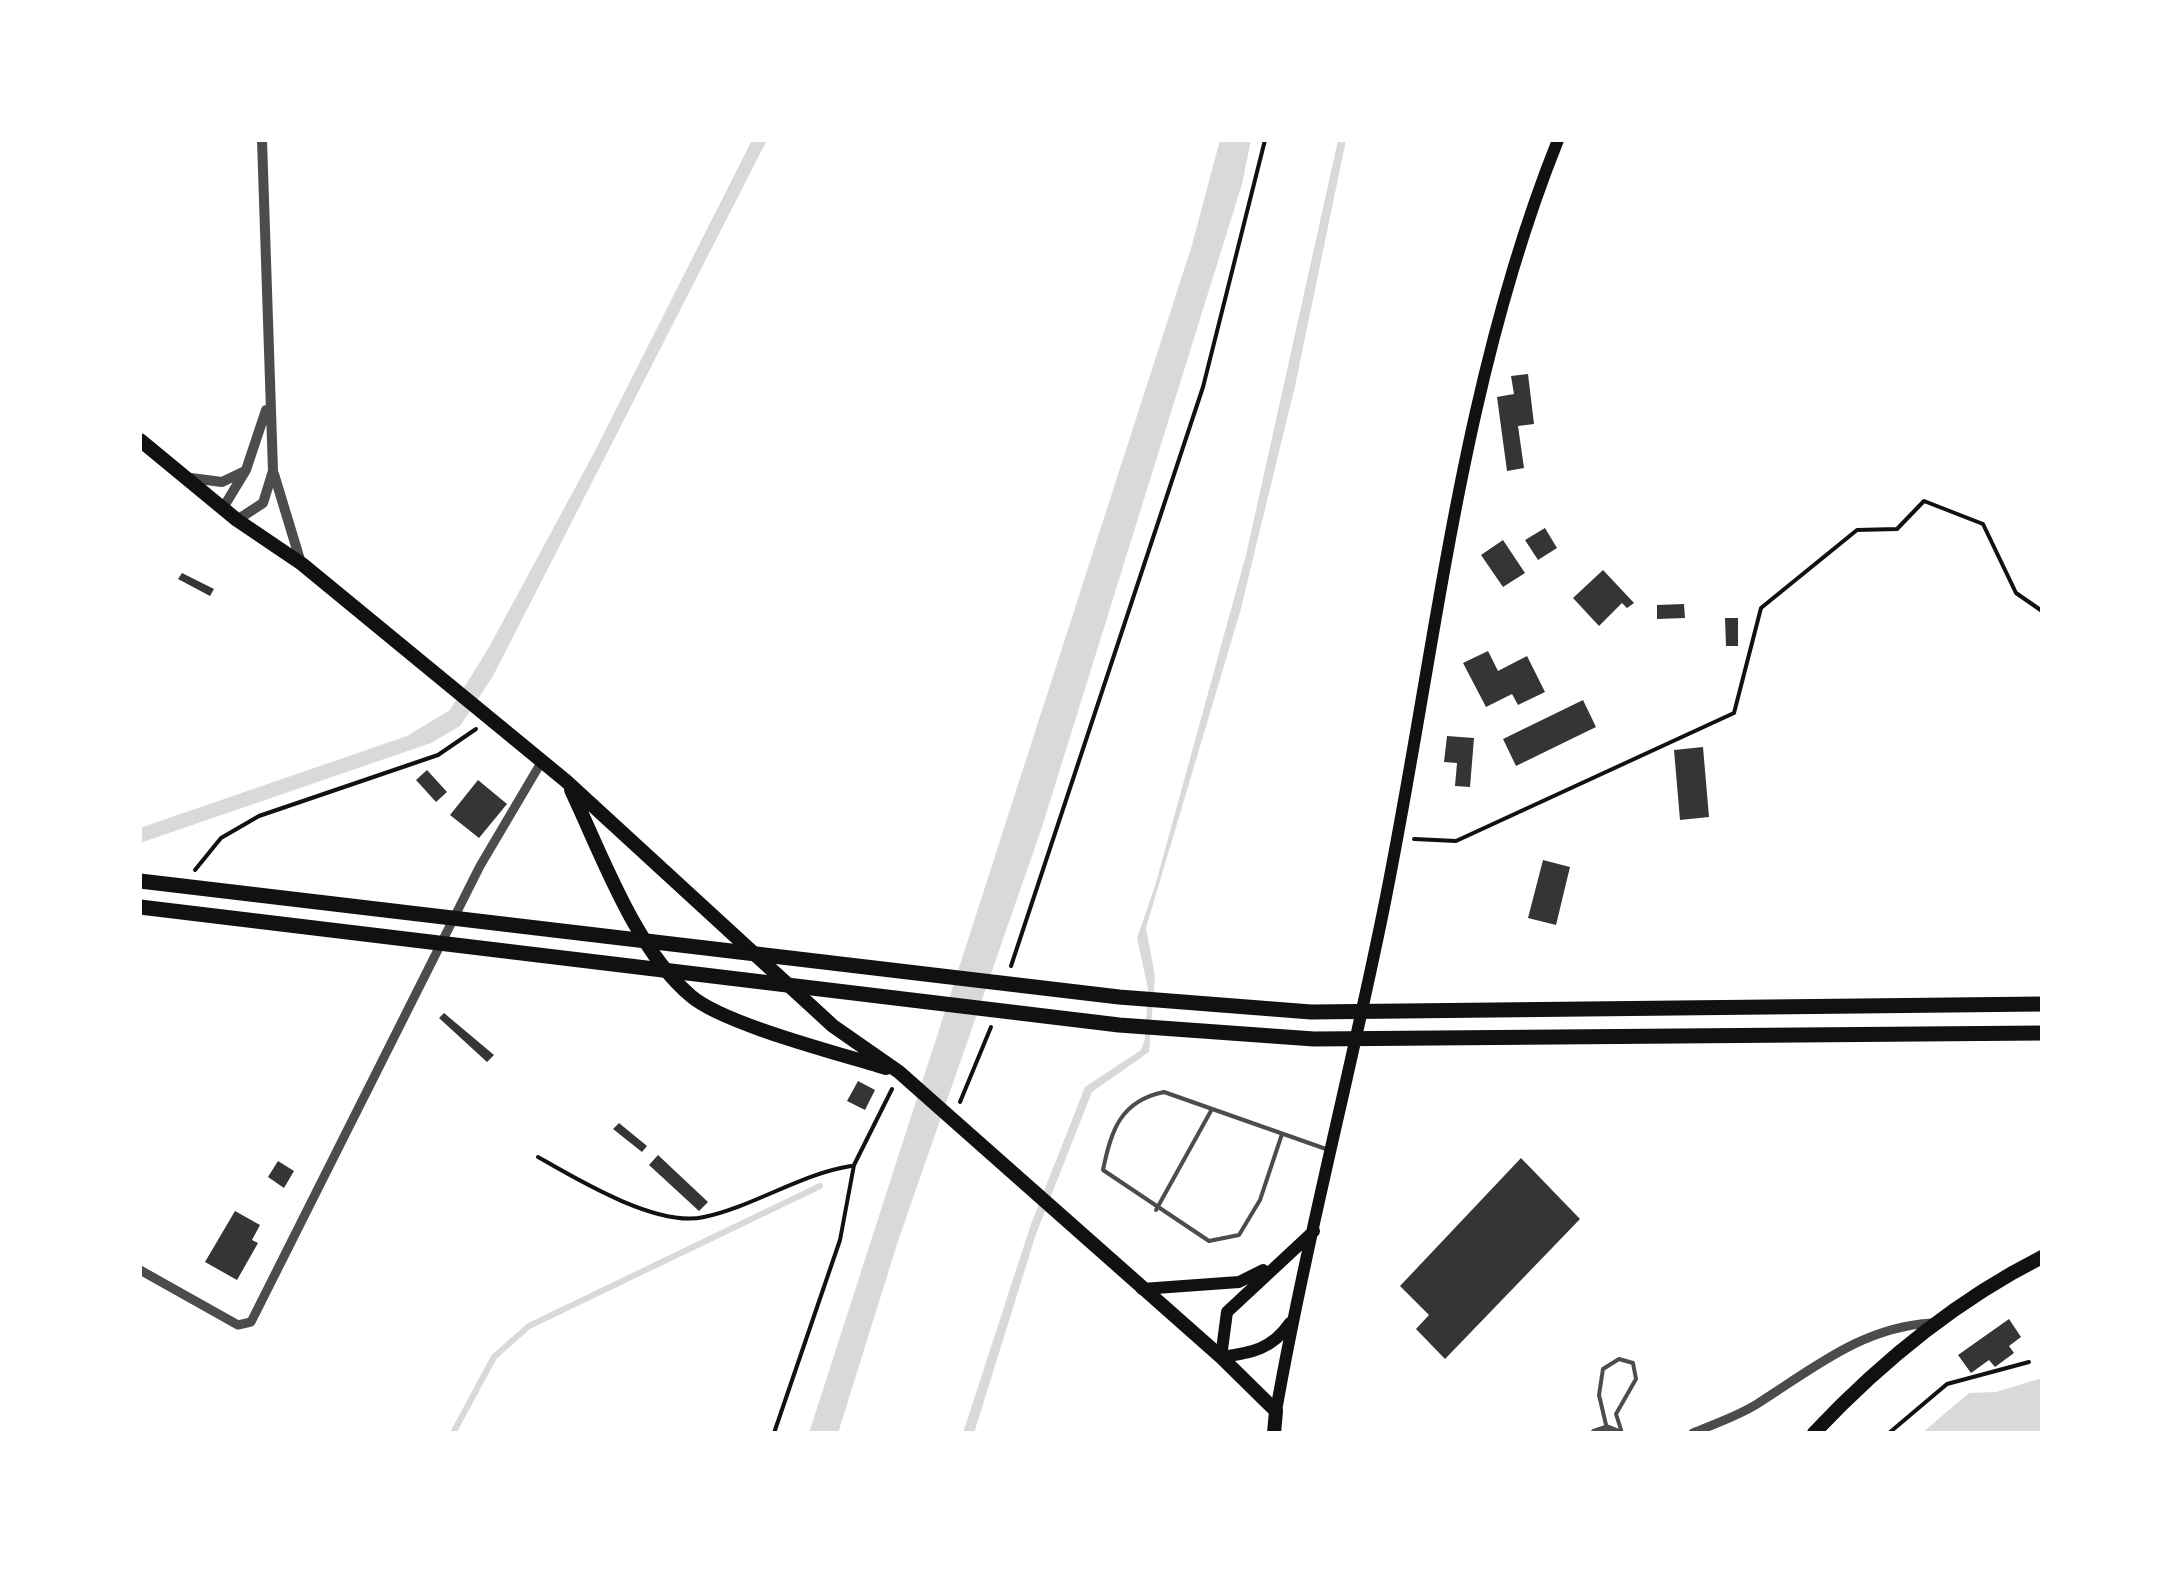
<!DOCTYPE html>
<style>
body{margin:0}
#map{position:relative;width:2182px;height:1573px;overflow:hidden;background:#fff;font-family:"Varela Round",sans-serif}
canvas{display:block}
.frame{position:absolute;inset:0;border:142px solid #fff;pointer-events:none}
</style>
<div id="map">
<canvas width="2182" height="1573"></canvas>
<div class="frame"></div>
</div>
<script>
const ctx = document.querySelector('canvas').getContext('2d');
ctx.lineJoin = 'round';
function fillPath(path, color) { ctx.fillStyle = color; ctx.fill(path, 'evenodd'); }
function strokePath(path, color, width, dash) { ctx.strokeStyle = color; ctx.lineWidth = width; ctx.lineCap = dash ? 'butt' : 'round'; ctx.setLineDash(dash || []); ctx.stroke(path); }
fillPath(new Path2D(`
 M752,140H767L493,676L460,726L431,743L140,843V828L407,736L450,710L488,649L594,453Z
 M1220,140H1251L1242,184L1042,827L898,1241L838,1433H809L1192,245Z
 M1338,140H1346L1295,386L1240,612L1146,928L1155,976L1149,1052L1092,1092L1036,1234L974,1433H963L1031,1224L1085,1087L1141,1050L1145,1039L1148,989L1137,938L1155,886L1246,555Z
 M2042,1378V1433H1922L1969,1393L1996,1392Z`), '#d9d9d9');
strokePath(new Path2D(`
 M453,1433L494,1357L529,1326L820,1186`), '#d9d9d9', 6);
fillPath(new Path2D(`
 M1528,374L1534,424L1518,426L1524,468L1507,471L1497,397L1514,394L1511,376Z
 M1545,528L1557,548L1538,560L1525,540Z
 M1503,540L1525,573L1503,587L1481,555Z
 M1603,570L1634,603L1627,608L1622,603L1599,626L1573,598Z
 M182,573L214,589L210,596L178,579Z
 M1684,604L1685,618L1657,619V605Z
 M1725,618H1738V646H1726Z
 M1488,651L1498,671L1527,656L1545,692L1518,705L1512,694L1486,707L1463,663Z
 M1583,700L1596,727L1516,766L1503,739Z
 M1447,736L1474,738L1470,787L1455,786L1457,763L1444,762Z
 M1703,747L1709,817L1680,820L1674,750Z
 M427,770L447,792L436,802L416,780Z
 M478,780L507,804L479,838L450,815Z
 M1543,860L1570,867L1556,925L1528,918Z
 M444,1013L494,1055L487,1062L439,1018Z
 M858,1081L875,1090L865,1110L847,1101Z
 M619,1123L647,1146L642,1152L613,1129Z
 M658,1155L708,1202L699,1211L649,1165Z
 M1521,1158L1580,1219L1445,1359L1416,1329L1429,1315L1400,1286Z
 M278,1161L294,1171L284,1188L268,1177Z
 M235,1211L260,1225L252,1240L258,1243L237,1280L205,1262Z
 M2009,1319L2021,1337L2009,1346L2014,1353L1995,1367L1989,1360L1971,1373L1958,1355Z`), '#353535');
strokePath(new Path2D(`
 M1414,839L1456,841L1734,713L1761,608L1857,530L1897,529L1924,501L1983,524L2016,593L2042,611
 M195,870L221,838L259,816L438,755L476,729
 M1011,966L1203,387L1265,140
 M960,1102L991,1027
 M538,1157C578,1180 658,1228 704,1217C755,1206 800,1174 851,1166
 M774,1433L840,1240L854,1165L892,1089
 M1889,1433L1947,1384L2029,1362`), '#111', 4);
strokePath(new Path2D(`
 M1282,1134L1260,1200L1239,1235L1209,1241L1103,1170C1111,1131 1120,1101 1164,1092L1326,1149
 M1156,1210L1212,1109
 M1607,1429L1599,1395L1603,1369L1619,1359L1633,1363L1636,1379L1616,1414L1622,1433`), '#4c4c4c', 4);
strokePath(new Path2D(`
 M140,1270L238,1325L251,1322L480,866L542,761
 M1595,1433L1607,1429L1617,1433
 M1693,1433C1714,1424 1738,1416 1757,1404C1814,1368 1862,1327 1932,1323`), '#4c4c4c', 9);
strokePath(new Path2D(`
 M274,474L301,563
 M191,478L222,482L245,471
 M223,508L246,470L266,410
 M237,520L263,503L273,471L262,140`), '#4c4c4c', 10);
strokePath(new Path2D(`
 M1142,1289L1239,1282L1263,1270
 M1290,1323C1272,1349 1252,1353 1221,1357L1227,1312L1314,1231
 M1276,1411C1306,1242 1350,1075 1384,907C1436,650 1460,384 1558,140`), '#111', 12);
strokePath(new Path2D(`
 M140,440L237,520L302,564L566,781L833,1026L899,1072L1221,1357L1276,1411L1274,1433
 M571,790C602,855 635,949 691,996C723,1024 841,1054 886,1068
 M1814,1433C1880,1363 1955,1301 2042,1257`), '#111', 14);
strokePath(new Path2D(`
 M140,881L1119,997L1311,1012L2042,1004
 M140,907L1119,1025L1314,1039L2042,1033`), '#111', 15);
</script>
